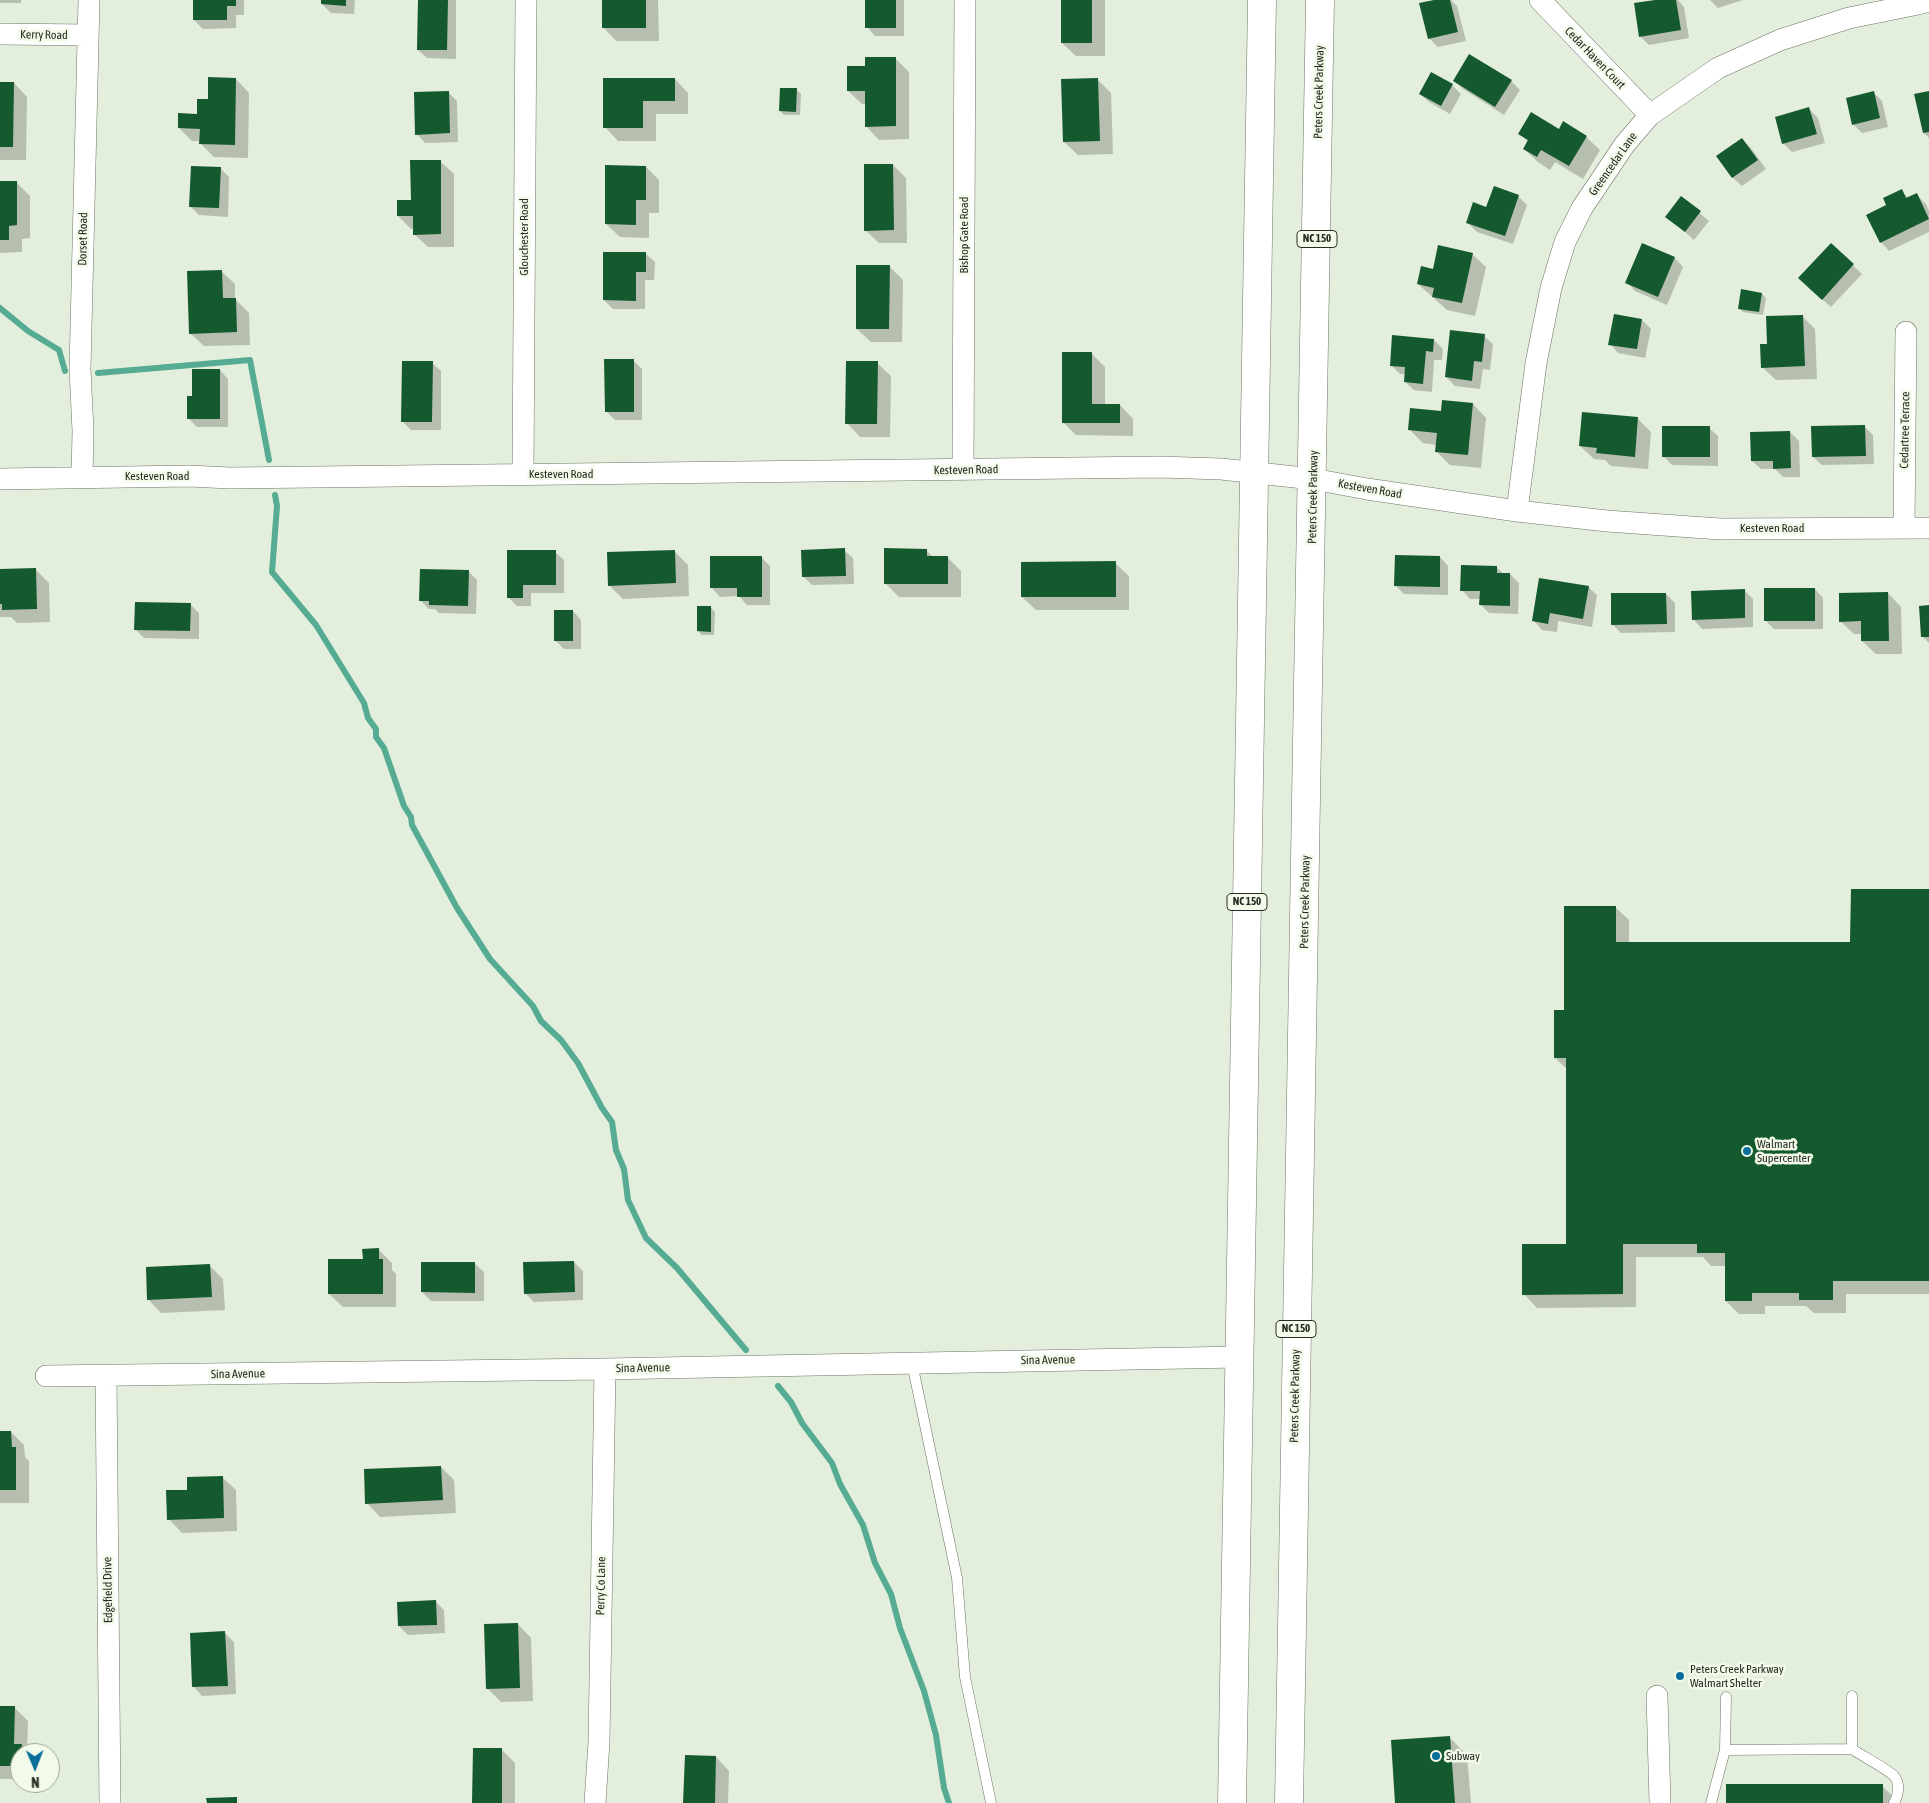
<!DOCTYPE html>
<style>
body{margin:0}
#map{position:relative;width:1929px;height:1803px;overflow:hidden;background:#e4eedc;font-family:"Asap Condensed",sans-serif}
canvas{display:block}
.north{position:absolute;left:10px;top:1743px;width:50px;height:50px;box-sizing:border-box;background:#f2fbe9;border:1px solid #a1a89a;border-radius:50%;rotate:179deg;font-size:14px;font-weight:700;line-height:20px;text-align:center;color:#282b24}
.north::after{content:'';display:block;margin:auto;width:18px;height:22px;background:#0a6e9b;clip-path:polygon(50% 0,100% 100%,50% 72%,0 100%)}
</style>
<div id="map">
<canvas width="1929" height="1803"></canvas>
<div class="north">N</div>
</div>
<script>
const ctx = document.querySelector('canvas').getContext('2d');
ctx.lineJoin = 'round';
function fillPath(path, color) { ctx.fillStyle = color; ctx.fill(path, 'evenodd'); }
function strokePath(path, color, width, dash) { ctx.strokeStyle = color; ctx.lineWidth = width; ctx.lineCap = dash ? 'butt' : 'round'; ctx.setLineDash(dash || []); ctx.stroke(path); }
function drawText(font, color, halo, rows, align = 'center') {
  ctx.font = font + ' "Asap Condensed",sans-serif'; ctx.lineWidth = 5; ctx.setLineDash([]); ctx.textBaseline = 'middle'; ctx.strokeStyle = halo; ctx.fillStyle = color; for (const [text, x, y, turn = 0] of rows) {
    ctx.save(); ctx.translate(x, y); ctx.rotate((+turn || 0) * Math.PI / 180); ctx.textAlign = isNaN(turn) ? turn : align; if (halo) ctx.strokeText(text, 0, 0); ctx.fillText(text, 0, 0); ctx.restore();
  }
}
fillPath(new Path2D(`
 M0,0H21V3H0Z
 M194,0H244V15H236V28L203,29L194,20Z
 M323,0H355L354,14L331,13L322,4Z
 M419,0H456V59L427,58L418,50Z
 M603,0H658L659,41H616L603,27Z
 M867,0H904V36H875L867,27Z
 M1063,0H1105V56H1076L1062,43Z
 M1439,0H1451L1457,6L1466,41L1438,47L1429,38Z
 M1662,0H1678L1684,7L1689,38L1649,45L1640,36Z
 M1710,0H1743L1718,8Z
 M896,59L909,72V139L879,140L866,126V104H862L848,91L866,67Z
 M236,79L249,93L248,158L214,157L201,144V141H192L179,128L198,115L209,100Z
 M675,79L688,93V114H656V141H618L605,127Z
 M1097,79L1111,93L1113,154L1078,155L1064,142Z
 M1454,81H1511L1520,90L1504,115L1463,89Z
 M0,83H14L27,97L26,160H0Z
 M1452,85L1461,94L1450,114L1429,102L1420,94Z
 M797,90L801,94L800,115H784L780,111Z
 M448,92L457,101L458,142L425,143L417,134Z
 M1873,92L1882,101L1888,127L1862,133L1853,124Z
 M1929,92V138L1924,133Z
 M1809,109L1818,118L1825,143L1792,152L1783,143Z
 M1559,130L1586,137L1600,150L1583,179L1555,162L1550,170L1538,162L1524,149L1528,142L1520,134Z
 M1742,139L1751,148L1766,169L1742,186L1733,178L1718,156Z
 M440,161L454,174V247H428L414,234V229H411L398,216L412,202Z
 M893,165L906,178L907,243H879L865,230Z
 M646,167L659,180V213H649V238L620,237L606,224Z
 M220,168L229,177L228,217L199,215L191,207Z
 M0,182H16L30,196V238L22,239V252L0,253Z
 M1901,191L1909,198L1917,195L1926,204L1929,211V232L1889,251L1881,242L1888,206Z
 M1518,196L1527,205L1513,244L1477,232L1468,223L1487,209Z
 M1681,197L1709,221L1694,240L1667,216Z
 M1831,244L1862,274L1831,307L1808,287Z
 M1643,245L1675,258L1683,267L1667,305L1635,291L1627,282Z
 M646,254L655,262L654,280H645V309H613L604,300Z
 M1472,254L1486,267L1475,316L1447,310L1418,284L1434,270Z
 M889,266L903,280L902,342H871L857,329Z
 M221,271L235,284V299L249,313L250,345L204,346L190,333Z
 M1762,294L1766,298L1763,315L1743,312L1739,308Z
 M1802,316L1815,329L1817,379L1776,380L1762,367L1769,345Z
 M1642,320L1651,329L1645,358L1618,353L1610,344Z
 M1484,336L1493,344L1490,370L1483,369L1480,389L1455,386L1446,377Z
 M1434,340L1443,349L1442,360H1434L1432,392L1414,390L1405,382L1406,374H1400L1391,365Z
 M1092,354L1105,367V405H1120L1133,419V436L1076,435L1063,422Z
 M633,360L642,369V420H615L606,411Z
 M432,363L441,371V430H411L402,421Z
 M877,363L891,376L890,437H860L847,423Z
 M220,370L228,379V427H197L188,418L193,397Z
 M1443,402L1473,404L1486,418L1481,468L1450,465L1437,452V445L1423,443L1410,430L1442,412Z
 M1583,414L1638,419L1651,432L1648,469L1611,466L1605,460L1594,459L1580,446Z
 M1864,426L1873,435L1874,464L1822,465L1813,457Z
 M1709,428L1718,436V466L1672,465L1663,456Z
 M1790,432L1799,441L1800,477H1783L1775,469H1761L1752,461Z
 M844,550L853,558L854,584L812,585L803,576Z
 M926,550L934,558H948L961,571V597H899L885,583Z
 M674,551L688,565L689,596L623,599L609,585Z
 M555,552L564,560V593H531V606H517L508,597Z
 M761,557L770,566V605H747L739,596L720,597L712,588Z
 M1440,557L1448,566V595L1404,594L1396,586Z
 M1115,563L1129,576V610H1036L1022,597Z
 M1496,567L1504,574H1510L1519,583L1518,614L1489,613L1481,605V599H1470L1462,590Z
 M0,570H36L49,583L50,622L17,623L11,617H0Z
 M468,571L477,580L476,614L439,613L435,609H429L420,600Z
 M1588,587L1597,595L1592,627L1558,621L1557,632L1542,630L1534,621Z
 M1815,589L1823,598V629H1774L1766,621Z
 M1744,590L1753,599V627L1702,629L1694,620Z
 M1888,593L1901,607L1902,654H1876L1862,641V634H1854L1840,621Z
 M1666,594L1675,603V632L1621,633L1612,624Z
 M190,604L199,613V639L144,638L136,630Z
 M1929,606V643L1922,636Z
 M711,608L715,612L714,635H702L698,631Z
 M573,611L581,620V649H564L555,640Z
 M1929,891V1294H1846V1313H1814L1806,1306H1765V1314H1739L1726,1301V1266H1711L1703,1257H1636V1307L1537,1308L1524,1294L1567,1245V1069L1555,1058L1565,1011L1615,907L1629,920V944L1851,943Z
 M379,1250L392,1263V1270L396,1274V1307H343L329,1294L364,1260Z
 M574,1262L583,1271V1300L534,1302L525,1293Z
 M475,1264L484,1272V1301H431L422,1292Z
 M210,1266L223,1279L225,1310L161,1313L148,1299Z
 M0,1432H11L24,1445L25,1457L29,1461V1503H0Z
 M441,1467L454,1480L456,1513L380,1517L367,1503Z
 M222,1477L236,1490L237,1531L182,1533L169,1519L189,1491Z
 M435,1601L444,1610L445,1633L408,1635L399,1626Z
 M518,1624L531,1638L533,1701L501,1702L487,1688Z
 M225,1633L234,1642L236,1694L202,1696L194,1687Z
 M0,1707H14L28,1721L27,1751L29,1753H20V1779H0Z
 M1449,1737L1467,1755L1471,1803H1397Z
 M502,1750L515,1763V1803H473Z
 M716,1757L729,1771L728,1803H685Z
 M1882,1786L1896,1799V1803H1727Z`), '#0003');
strokePath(new Path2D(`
 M0,308L28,331L59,350L65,371
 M98,373L250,360L269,460
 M275,495L277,506L272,572L316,625L364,703L368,718L376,729V737L384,748L404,806L411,817L412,825L457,908L490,959L533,1006L541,1021L561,1040L578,1063L602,1108L612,1122L616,1150L624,1169L628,1200L646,1238L677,1268L746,1350
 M778,1386L791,1402L802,1423L832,1463L840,1484L863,1525L875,1563L891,1594L900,1628L924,1691L936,1735L944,1788L949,1803`), '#55ac92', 6);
fillPath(new Path2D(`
 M193,0H236V6H227V20H193Z
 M321,0H346V6L321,4Z
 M418,0H448L447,50H417Z
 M602,0H646V28H602Z
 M865,0H896V28H865Z
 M1061,0H1092V43H1061Z
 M1434,0H1450L1458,32L1428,39L1419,3Z
 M1655,0H1676L1681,30L1639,37L1634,3Z
 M1469,54L1512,80L1495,107L1453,81Z
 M865,57H896V126L865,127V91H847V66H865Z
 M1431,72L1453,84L1441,106L1419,94Z
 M208,77L236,78L235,145L199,144L200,129L178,128V113L197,114V99H208Z
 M603,78H675V101H643V128H603Z
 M1098,78L1100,141L1063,142L1061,79Z
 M0,82H14L13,147H0Z
 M780,88H797L796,112L779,111Z
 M449,91L450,133L415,135L414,92Z
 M1874,91L1880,118L1852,125L1846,98Z
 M1929,91V132L1923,133L1914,94Z
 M1809,107L1817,134L1782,144L1775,117Z
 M1531,112L1559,129L1563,121L1587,136L1569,166L1541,150L1537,157L1523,149L1528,140L1518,134Z
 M1742,138L1758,160L1732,178L1716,156Z
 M410,160H441V234L413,235V216H397V200H411Z
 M864,164H893L894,230L864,231Z
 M605,165L646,166V200H636V225L605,224Z
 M191,166L221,167L219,208L189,207Z
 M0,181H17V225L9,226V240H0Z
 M1494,186L1519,195L1505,236L1466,223L1473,202L1486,207Z
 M1902,189L1906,198L1917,193L1929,219L1880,243L1866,215L1886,205L1883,198Z
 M1681,196L1701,211L1685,232L1665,217Z
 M1642,243L1675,257L1658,297L1625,283Z
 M1831,243L1854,264L1822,300L1798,278Z
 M1438,245L1473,253L1462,303L1432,297L1434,288L1417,284L1421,266L1433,269Z
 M603,252H646V272H636V301L603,300Z
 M856,265H890L889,329H856Z
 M222,270L223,298H236L237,332L189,334L187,271Z
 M1741,289L1762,293L1759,312L1738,309Z
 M1614,314L1642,319L1637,349L1608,345Z
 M1803,315L1805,366L1761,368L1760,344H1767L1766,316Z
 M1450,330L1485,334L1482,362L1474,361L1472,381L1445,377Z
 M1392,335L1434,339L1433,352L1426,351L1423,384L1404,382L1405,367L1390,366Z
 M1062,352H1092V404H1120V423H1062Z
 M604,359H634V412H605Z
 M402,361H433L432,422H401Z
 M846,361H878L877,424H845Z
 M192,369H220V419H187V396H192Z
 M1442,400L1473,403L1468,455L1435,452L1437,433L1408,430L1410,408L1441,411Z
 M1582,412L1638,417L1635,457L1596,453L1597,448L1579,446Z
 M1865,425L1866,456L1812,457L1811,426Z
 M1662,426H1710V457H1662Z
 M1790,431L1791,468L1773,469V461H1751L1750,432Z
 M845,548L846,576L802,577L801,550Z
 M884,548L927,549V556H948V584H884Z
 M507,550H556V585H523V598H507Z
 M675,550L676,583L608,586L607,552Z
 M1395,555L1440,556V587L1394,586Z
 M710,556H762V597H737V588H710Z
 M1116,561V597H1021V562Z
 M1461,565L1497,566V573H1510V606L1479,605L1480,591H1460Z
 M36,568L37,609L2,610V604H0V569Z
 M420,569L469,570L468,606L429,605V601H419Z
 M1539,578L1589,586L1583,619L1550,613L1548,624L1532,621Z
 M1764,588H1815V621H1764Z
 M1745,589V618L1692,620L1691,591Z
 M1888,592L1889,641H1861V621L1839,622V593Z
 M1611,593H1666L1667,624L1611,625Z
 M135,602L191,603L190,631L134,630Z
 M1929,605V637H1921L1919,606Z
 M697,606H711V632L697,631Z
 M554,610H573V641H554Z
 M1851,889H1929V1281H1833V1300H1799V1293H1752V1301H1725V1253H1697V1244H1623V1294L1522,1295V1244H1566V1058H1554V1010H1564V906H1616V942H1850Z
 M379,1248V1259H383V1294H328V1259H363L362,1249Z
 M574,1261L575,1292L524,1294L523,1262Z
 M421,1262H475V1293L421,1292Z
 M210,1264L212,1297L147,1300L146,1267Z
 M0,1431H11L12,1447H16V1490H0Z
 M441,1466L443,1500L365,1504L364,1469Z
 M223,1476L224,1518L167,1520L166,1490H187V1477Z
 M436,1600L437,1625L398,1626L397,1602Z
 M518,1623L520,1688L486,1689L484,1624Z
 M225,1631L228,1686L192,1687L190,1633Z
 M0,1706H15L14,1744H22L20,1766H0Z
 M1450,1736L1455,1803H1395L1391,1740Z
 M473,1748H502V1803H472Z
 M685,1755L716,1756L715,1803H683Z
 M1726,1784H1883V1803H1726Z
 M237,1797V1803H207L206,1798Z`), '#15592e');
const service = new Path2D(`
 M912,1363L957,1578L965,1677L991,1803
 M1726,1697L1725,1750L1852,1749V1696
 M1852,1749C1862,1756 1886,1768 1894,1776C1900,1783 1899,1795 1894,1803
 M1711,1803L1725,1750`);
const minor = new Path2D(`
 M1540,0L1650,115
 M0,34L88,35
 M963,470L965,0
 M523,474L526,0
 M82,477L83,431L80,369L89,0
 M0,479L189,476L230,478L1160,467L1221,469L1313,479L1367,489L1517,511L1607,521L1720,529L1929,528
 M1517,511L1536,363L1551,288L1565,242L1582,208L1625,144L1650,115L1718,68L1780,40L1849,18L1918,4L1929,1
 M1904,528L1906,332
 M46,1376L605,1369L1239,1357
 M106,1376L110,1803
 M1657,1696L1660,1803
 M595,1803L599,1742L605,1369`);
const primary = new Path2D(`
 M1232,1803L1262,0
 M1289,1803C1297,1202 1311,601 1320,0`);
strokePath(service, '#6d7566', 11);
strokePath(minor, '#6d7566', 22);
strokePath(primary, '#6d7566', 29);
strokePath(service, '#fff', 10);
strokePath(minor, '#fff', 21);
strokePath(primary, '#fff', 28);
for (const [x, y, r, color] of [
 [1747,1151,5,"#0a6e9b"],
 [1680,1676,5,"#0a6e9b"],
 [1436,1756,5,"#0a6e9b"]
]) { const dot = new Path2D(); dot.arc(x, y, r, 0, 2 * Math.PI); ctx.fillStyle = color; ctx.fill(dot); strokePath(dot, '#f2fbe9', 2); }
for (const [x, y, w] of [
 [1317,239,40],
 [1247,902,40],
 [1296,1329,40]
]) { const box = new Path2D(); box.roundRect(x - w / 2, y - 8.5, w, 17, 4); ctx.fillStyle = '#f2fbe9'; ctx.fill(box); strokePath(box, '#282b24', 1); }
drawText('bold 11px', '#282b24', null, [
 ["NC 150",1317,239],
 ["NC 150",1247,902],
 ["NC 150",1296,1329]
]);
drawText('12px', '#282b24', '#f2fbe9', [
 ["Kerry Road",44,35,1],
 ["Cedar Haven Court",1595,58,46],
 ["Peters Creek Parkway",1319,92,-89],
 ["Greencedar Lane",1613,164,-55],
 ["Bishop Gate Road",964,235,-90],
 ["Glouchester Road",524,237,-90],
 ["Dorset Road",83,239,-89],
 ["Cedartree Terrace",1905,430,-89],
 ["Kesteven Road",966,470,-1],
 ["Kesteven Road",561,474],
 ["Kesteven Road",157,476],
 ["Kesteven Road",1370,489,10],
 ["Peters Creek Parkway",1313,497,-89],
 ["Kesteven Road",1772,528],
 ["Peters Creek Parkway",1305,902,-89],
 ["Sina Avenue",1048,1360,-1],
 ["Sina Avenue",643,1368,-1],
 ["Sina Avenue",238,1374,-1],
 ["Peters Creek Parkway",1295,1396,-89],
 ["Perry Co Lane",601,1586,-89],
 ["Edgefield Drive",108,1590,-91]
]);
drawText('12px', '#282b24', '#f2fbe9', [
 ["Walmart",1757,1144],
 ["Supercenter",1757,1158],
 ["Peters Creek Parkway",1690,1669],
 ["Walmart Shelter",1690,1683],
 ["Subway",1446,1756]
], 'left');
</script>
